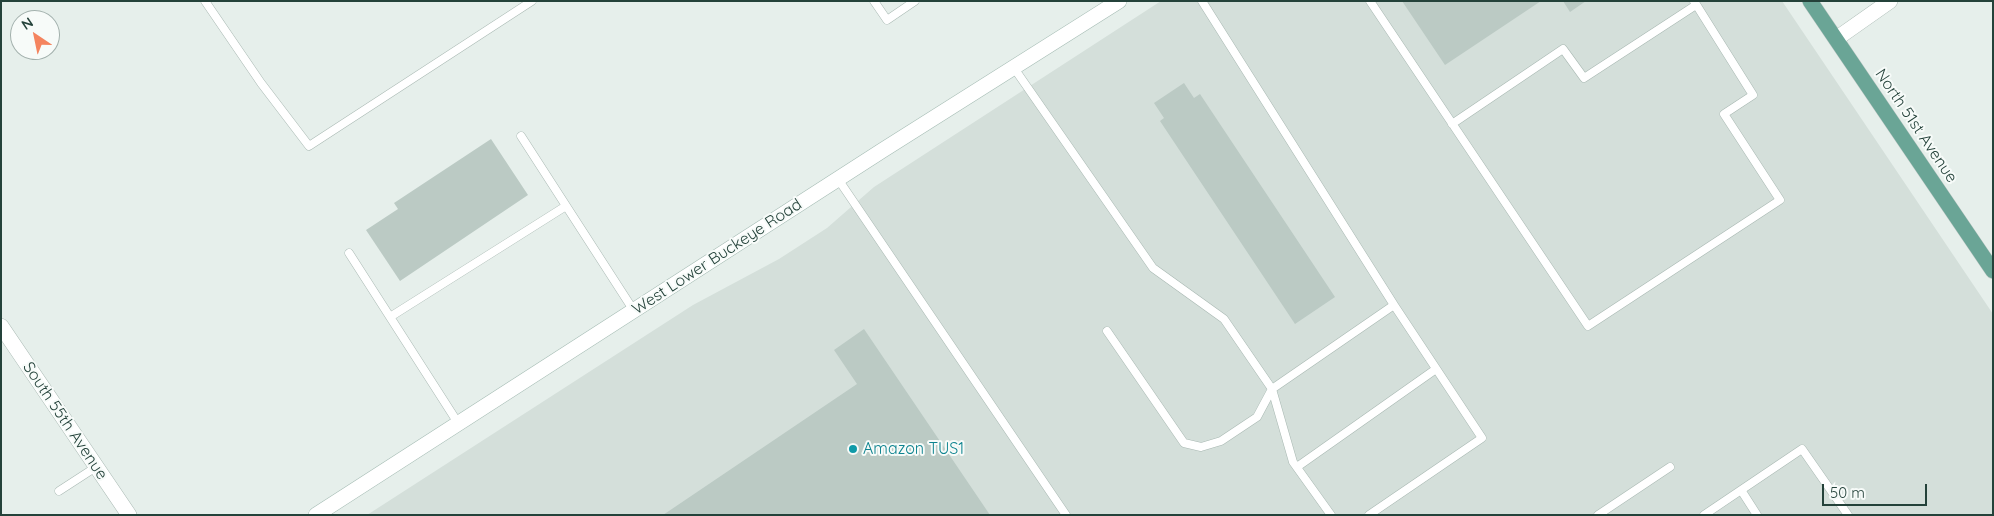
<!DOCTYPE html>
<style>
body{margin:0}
#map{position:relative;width:1994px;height:516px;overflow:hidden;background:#e6efeb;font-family:Quicksand,sans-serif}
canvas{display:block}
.frame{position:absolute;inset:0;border:2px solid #24423a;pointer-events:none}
.north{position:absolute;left:10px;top:10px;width:50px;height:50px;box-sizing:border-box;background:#f7fbf9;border:1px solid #a3b1ad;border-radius:50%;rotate:326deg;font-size:14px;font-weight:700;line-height:20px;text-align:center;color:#24423a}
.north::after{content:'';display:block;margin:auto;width:18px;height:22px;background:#f4845f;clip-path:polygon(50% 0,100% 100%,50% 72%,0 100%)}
.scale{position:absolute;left:1822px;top:484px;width:105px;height:22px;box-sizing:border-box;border:2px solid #24423a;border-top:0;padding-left:6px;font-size:15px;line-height:18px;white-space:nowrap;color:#24423a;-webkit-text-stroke:4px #f7fbf9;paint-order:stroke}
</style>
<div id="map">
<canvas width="1994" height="516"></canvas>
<div class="frame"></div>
<div class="north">N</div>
<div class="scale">50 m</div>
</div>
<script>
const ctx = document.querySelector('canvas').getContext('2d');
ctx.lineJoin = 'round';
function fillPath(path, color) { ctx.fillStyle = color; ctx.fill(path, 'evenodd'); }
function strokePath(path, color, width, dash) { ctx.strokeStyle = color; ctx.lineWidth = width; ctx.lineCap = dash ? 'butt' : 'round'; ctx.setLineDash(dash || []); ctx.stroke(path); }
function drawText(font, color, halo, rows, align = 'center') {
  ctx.font = font + ' Quicksand,sans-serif'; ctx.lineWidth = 4; ctx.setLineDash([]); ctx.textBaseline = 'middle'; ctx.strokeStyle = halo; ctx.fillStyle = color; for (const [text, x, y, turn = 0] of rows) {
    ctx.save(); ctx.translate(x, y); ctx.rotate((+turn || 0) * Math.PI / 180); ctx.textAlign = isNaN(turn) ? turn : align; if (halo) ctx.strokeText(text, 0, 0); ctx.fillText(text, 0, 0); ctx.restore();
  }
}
fillPath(new Path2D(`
 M1161,1H1782L1993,314V515H367L693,305L779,259L827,228L874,187Z`), '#d4dfda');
fillPath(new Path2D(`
 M1402,1H1541L1445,65Z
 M1563,1H1586L1570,12Z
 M1184,83L1194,98L1200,94L1335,297L1295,324L1160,121L1164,118L1154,103Z
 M491,139L528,195L400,281L366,230L398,209L394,203Z
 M864,329L990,515H663L857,384L834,350Z`), '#bbcac4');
const lane = new Path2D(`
 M205,1L261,83L309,146L532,1
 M874,1L887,20L915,1
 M1370,1L1588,326L1780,200L1724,114L1753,95L1694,1
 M1014,68L1153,268L1224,319L1272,389L1394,305L1202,1
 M1452,124L1563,49L1584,78L1696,5
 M521,136L634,311
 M838,179L1066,515
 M349,253L458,423
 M390,317L566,206
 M1107,331L1184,443L1201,447L1221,441L1257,417L1272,389L1293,462L1331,515
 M1297,467L1436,369
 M1741,490L1757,515
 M59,491L96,467
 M1369,515L1482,438L1394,305
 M1598,515L1670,467
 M1704,515L1802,449L1848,515`);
const street = new Path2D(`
 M1836,39L1890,1
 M1,326L129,515`);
const secondary = new Path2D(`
 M316,515L883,150L1119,1`);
const primary = new Path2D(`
 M1810,1L1993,271`);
strokePath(lane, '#a8b8b2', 9);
strokePath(street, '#a8b8b2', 16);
strokePath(secondary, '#a4bbb3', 16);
strokePath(primary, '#c2cac8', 16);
strokePath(lane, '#fff', 8);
strokePath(street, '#fff', 15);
strokePath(secondary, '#fff', 15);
strokePath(primary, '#6aa596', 15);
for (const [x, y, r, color] of [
 [853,449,5,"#0f9aa8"]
]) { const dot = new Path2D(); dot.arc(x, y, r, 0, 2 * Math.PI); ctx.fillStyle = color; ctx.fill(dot); strokePath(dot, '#f7fbf9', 2); }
drawText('16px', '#24423a', '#f7fbf9', [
 ["North 51st Avenue",1916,126,56],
 ["West Lower Buckeye Road",717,257,-33],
 ["South 55th Avenue",65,421,56]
]);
drawText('16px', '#0d838f', '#f7fbf9', [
 ["Amazon TUS1",863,449]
], 'left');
</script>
